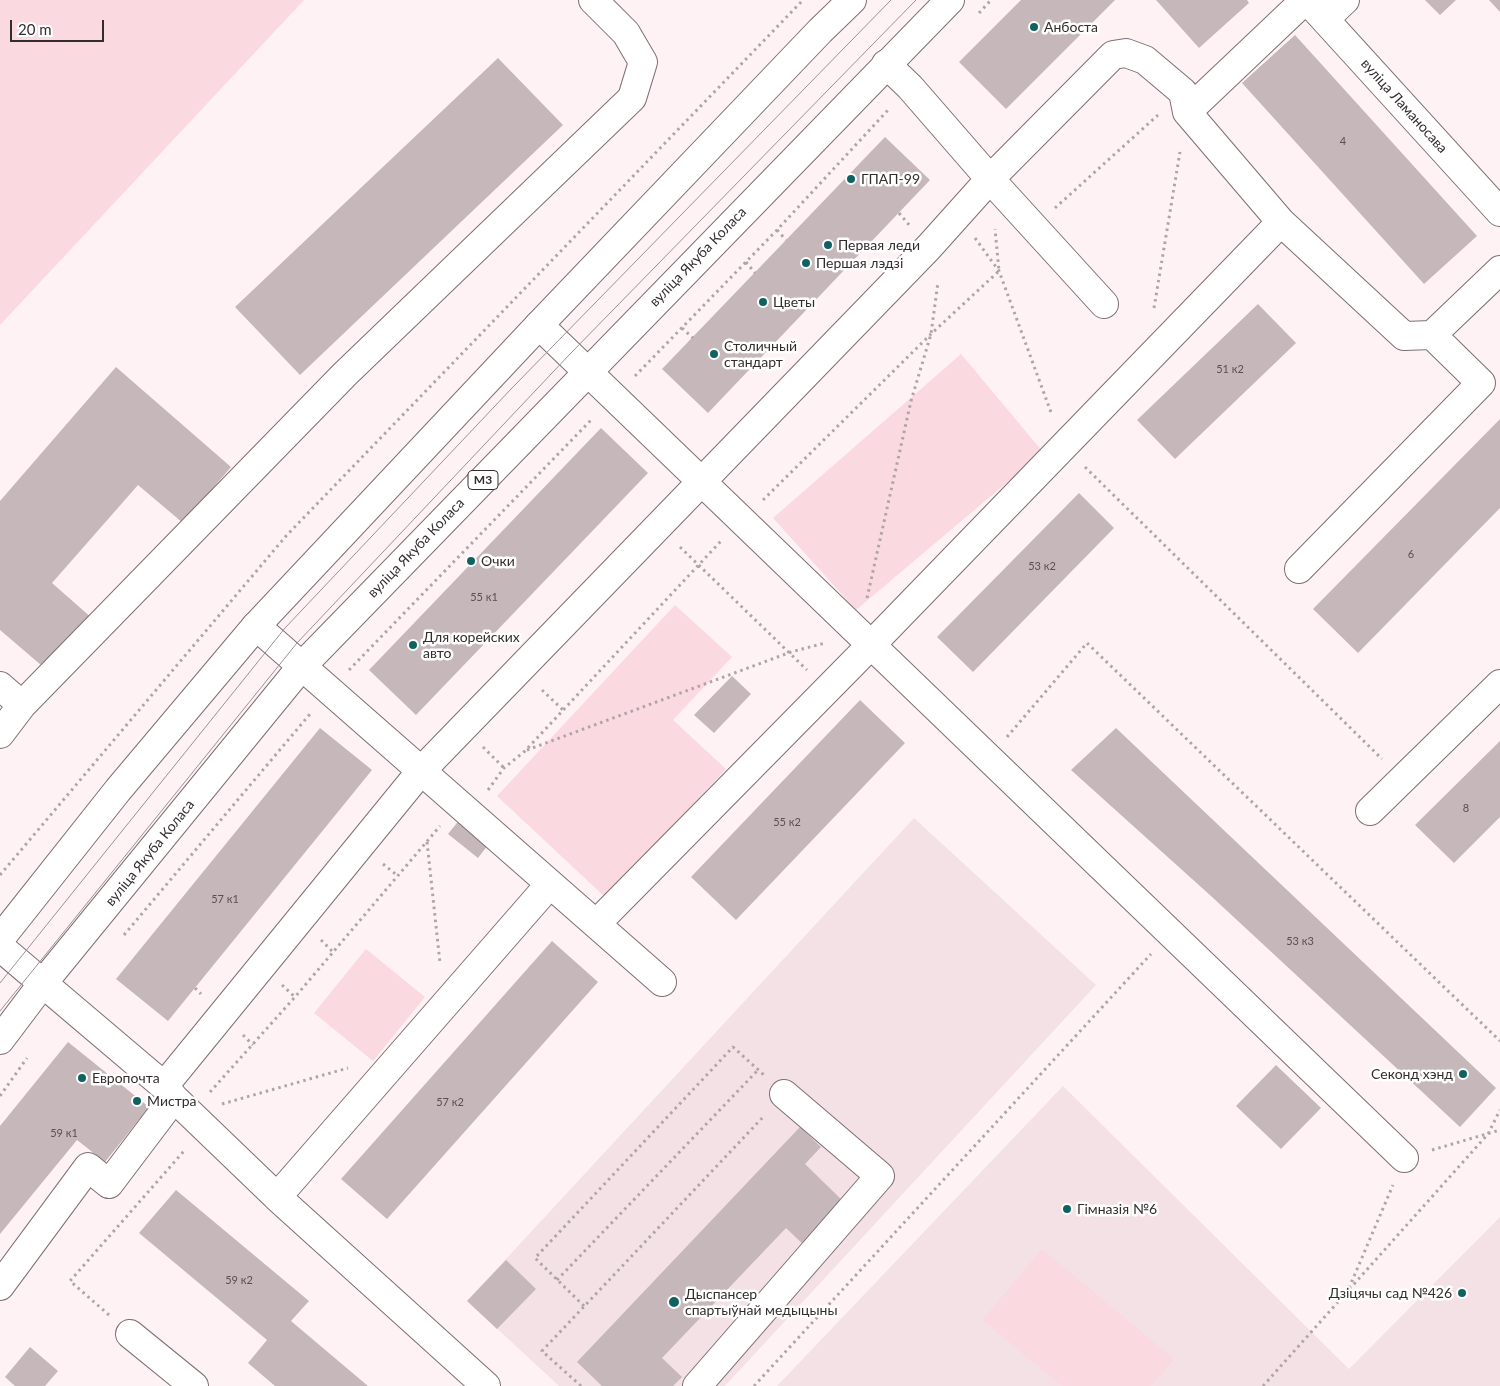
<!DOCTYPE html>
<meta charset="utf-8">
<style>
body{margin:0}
#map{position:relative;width:1500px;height:1386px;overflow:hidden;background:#fff2f5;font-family:Lato,sans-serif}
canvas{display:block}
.scale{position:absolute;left:10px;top:20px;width:94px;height:22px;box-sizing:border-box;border:2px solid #332d2e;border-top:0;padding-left:6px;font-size:15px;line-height:18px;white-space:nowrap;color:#332d2e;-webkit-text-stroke:4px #fff;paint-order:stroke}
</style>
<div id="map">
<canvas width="1500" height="1386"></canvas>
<div class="scale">20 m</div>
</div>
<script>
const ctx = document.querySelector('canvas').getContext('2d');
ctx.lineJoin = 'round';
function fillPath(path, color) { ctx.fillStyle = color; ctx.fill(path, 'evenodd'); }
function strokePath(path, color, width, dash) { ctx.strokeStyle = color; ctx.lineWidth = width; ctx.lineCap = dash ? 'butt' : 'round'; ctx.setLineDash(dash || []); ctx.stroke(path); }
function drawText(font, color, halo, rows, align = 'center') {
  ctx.font = font + ' Lato,sans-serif'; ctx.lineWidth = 5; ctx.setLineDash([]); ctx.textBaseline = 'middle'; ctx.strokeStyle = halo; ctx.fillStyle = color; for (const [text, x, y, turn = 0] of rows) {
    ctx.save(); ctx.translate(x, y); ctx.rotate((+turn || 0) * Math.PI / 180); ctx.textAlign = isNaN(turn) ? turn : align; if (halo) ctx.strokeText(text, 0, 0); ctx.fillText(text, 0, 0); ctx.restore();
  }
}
fillPath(new Path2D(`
 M914,818L1096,985L725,1386H559L467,1301Z
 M1063,1086L1349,1369L1500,1217V1386H777Z`), '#f4e1e5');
fillPath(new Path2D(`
 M0,0H304L0,325Z
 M961,354L1043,452L856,610L773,518Z
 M675,605L732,657L673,720L726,769L606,898L497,796Z
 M366,949L425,997L373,1061L314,1013Z
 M1042,1249L1174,1359L1151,1386H1062L983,1320Z`), '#fad9e0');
fillPath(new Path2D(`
 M1021,0H1115L1006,109L959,62Z
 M1156,0H1247L1249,3L1199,48Z
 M1425,0H1456L1440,15Z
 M1489,0H1500V12Z
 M1295,35L1477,236L1424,284L1242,83Z
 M498,58L563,125L300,375L235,307Z
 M885,137L930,180L708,413L662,369Z
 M1258,304L1296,343L1175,459L1137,420Z
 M116,367L231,467L183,523L138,485L52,583L93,619L48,671L0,630V501Z
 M1500,419V508L1358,653L1313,609Z
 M601,428L648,473L416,715L369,670Z
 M1079,493L1114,528L973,672L937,637Z
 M732,676L751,694L714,733L694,715Z
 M860,700L905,743L736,920L691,877Z
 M320,728L372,770L168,1021L116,979Z
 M1116,728L1496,1088L1460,1127L1211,896L1071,770Z
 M1500,741V817L1454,863L1415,825Z
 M461,818L491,841L478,858L448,834Z
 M552,941L598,982L387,1219L341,1179Z
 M68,1042L149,1107L105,1162L77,1140L0,1234V1126Z
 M1276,1065L1321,1108L1281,1149L1236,1106Z
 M800,1127L821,1147L805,1164L847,1205L806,1247L786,1228L662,1358L682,1377L673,1386H602L577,1362Z
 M176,1190L309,1301L291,1321L368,1386H275L248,1363L267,1340L139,1233Z
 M506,1260L536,1289L497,1329L467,1301Z
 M30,1347L58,1371L45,1386H15L5,1377Z`), '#c6b7ba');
const minor = new Path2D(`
 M1307,0L1500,212
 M1325,19L1345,0
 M886,64L910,87L990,179L1104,304
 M1187,112L1305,0
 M539,325L1404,1158
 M1432,335L1500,270
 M256,626L662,982
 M0,686L22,705
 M0,734L22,705L345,374L632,98L643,62L626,33L593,0
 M1370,811L1500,684
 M597,923L871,645L1281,222
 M0,947L164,1086L174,1098L277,1197L486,1386
 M164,1086L421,771L929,247L990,179L1113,55L1126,53L1145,60L1183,92L1187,112L1281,222L1404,336L1432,335L1481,383L1299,569
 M277,1197L550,884
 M0,1286L88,1167L109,1184L174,1098
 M130,1334L194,1386
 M697,1386L880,1176L784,1094`);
const major = new Path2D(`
 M0,939L118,790L256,626L539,325L820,31L852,0
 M0,1040L43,983L301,667L950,0`);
strokePath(minor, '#7d6f72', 30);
strokePath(major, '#7d6f72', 30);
strokePath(new Path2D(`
 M979,13L991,0
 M1055,208L1158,115
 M899,213L910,226
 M777,230L786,240
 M975,238L999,271L1052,415
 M746,262L755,273
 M1154,308L1180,152
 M682,328L693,338
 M635,376L777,230L889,109
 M1085,467L1382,759
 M763,500L931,334L999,271L995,229
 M680,547L807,670
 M867,598L911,401L931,334L938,282
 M349,670L593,418
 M542,690L563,710
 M1007,737L1087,643L1500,1041
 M483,747L504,768
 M527,750L791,652L825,643
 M488,790L504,768L525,751L721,541
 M427,842L440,963
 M383,864L398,876
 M0,875L286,536L803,0
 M124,935L310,714
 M321,940L333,952
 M282,985L295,997
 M195,988L201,994
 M243,1035L253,1045
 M210,1092L295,997L440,826
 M0,1096L27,1058
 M222,1104L348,1068
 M1432,1150L1500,1130
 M557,1280L758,1070
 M1349,1288L1393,1185
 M584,1306L535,1258L733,1047L764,1075
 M109,1315L70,1281L184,1151L185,1152
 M581,1386L542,1351L765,1115
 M754,1386L1151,954
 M1263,1386L1488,1134L1500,1110`), '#afa5a7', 3, [2.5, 4]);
strokePath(minor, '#fff', 28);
strokePath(major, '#fff', 28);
strokePath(new Path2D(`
 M0,983L285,628L512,388L891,0
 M0,1011L297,643L570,354L916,0`), '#9b9194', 1);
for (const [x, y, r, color] of [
 [1034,27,5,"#106262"],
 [851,179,5,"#106262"],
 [828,245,5,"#106262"],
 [806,263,5,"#106262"],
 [763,302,5,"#106262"],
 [714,354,5,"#106262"],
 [471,561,5,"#106262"],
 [413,645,5,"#106262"],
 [1463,1074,5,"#106262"],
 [82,1078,5,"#106262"],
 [137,1101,5,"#106262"],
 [1067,1209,5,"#106262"],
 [1462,1293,5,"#106262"],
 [674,1302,6,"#106262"]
]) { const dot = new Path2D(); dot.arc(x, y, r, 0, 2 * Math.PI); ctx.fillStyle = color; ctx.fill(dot); strokePath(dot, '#fff', 2); }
drawText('11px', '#585051', null, [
 ["4",1343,141],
 ["51 к2",1230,369],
 ["6",1411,554],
 ["53 к2",1042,566],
 ["55 к1",484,597],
 ["8",1466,808],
 ["55 к2",787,822],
 ["57 к1",225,899],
 ["53 к3",1300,941],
 ["57 к2",450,1102],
 ["59 к1",64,1133],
 ["59 к2",239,1280]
]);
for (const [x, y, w] of [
 [483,480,30]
]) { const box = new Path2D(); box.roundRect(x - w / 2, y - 9.5, w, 19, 4); ctx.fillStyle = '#fff'; ctx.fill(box); strokePath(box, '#332d2e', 1); }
drawText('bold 12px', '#332d2e', null, [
 ["М3",483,480]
]);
drawText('14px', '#332d2e', '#fff', [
 ["Анбоста",1044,27],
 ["ГПАП-99",861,179],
 ["Первая леди",838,245],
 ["Першая лэдзі",816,263],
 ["Цветы",773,302],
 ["Столичный",724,346],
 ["стандарт",724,362],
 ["Очки",481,561],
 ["Для корейских",423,637],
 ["авто",423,653],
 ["Секонд хэнд",1453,1074,"right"],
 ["Европочта",92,1078],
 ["Мистра",147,1101],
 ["Гімназія №6",1077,1209],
 ["Дзіцячы сад №426",1452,1293,"right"],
 ["Дыспансер",685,1294],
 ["спартыўнай медыцыны",685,1310]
], 'left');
drawText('14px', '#332d2e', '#fff', [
 ["вуліца Ламаносава",1404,106,48],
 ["вуліца Якуба Коласа",698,257,-46],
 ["вуліца Якуба Коласа",416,548,-46],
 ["вуліца Якуба Коласа",150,853,-51]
]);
</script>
